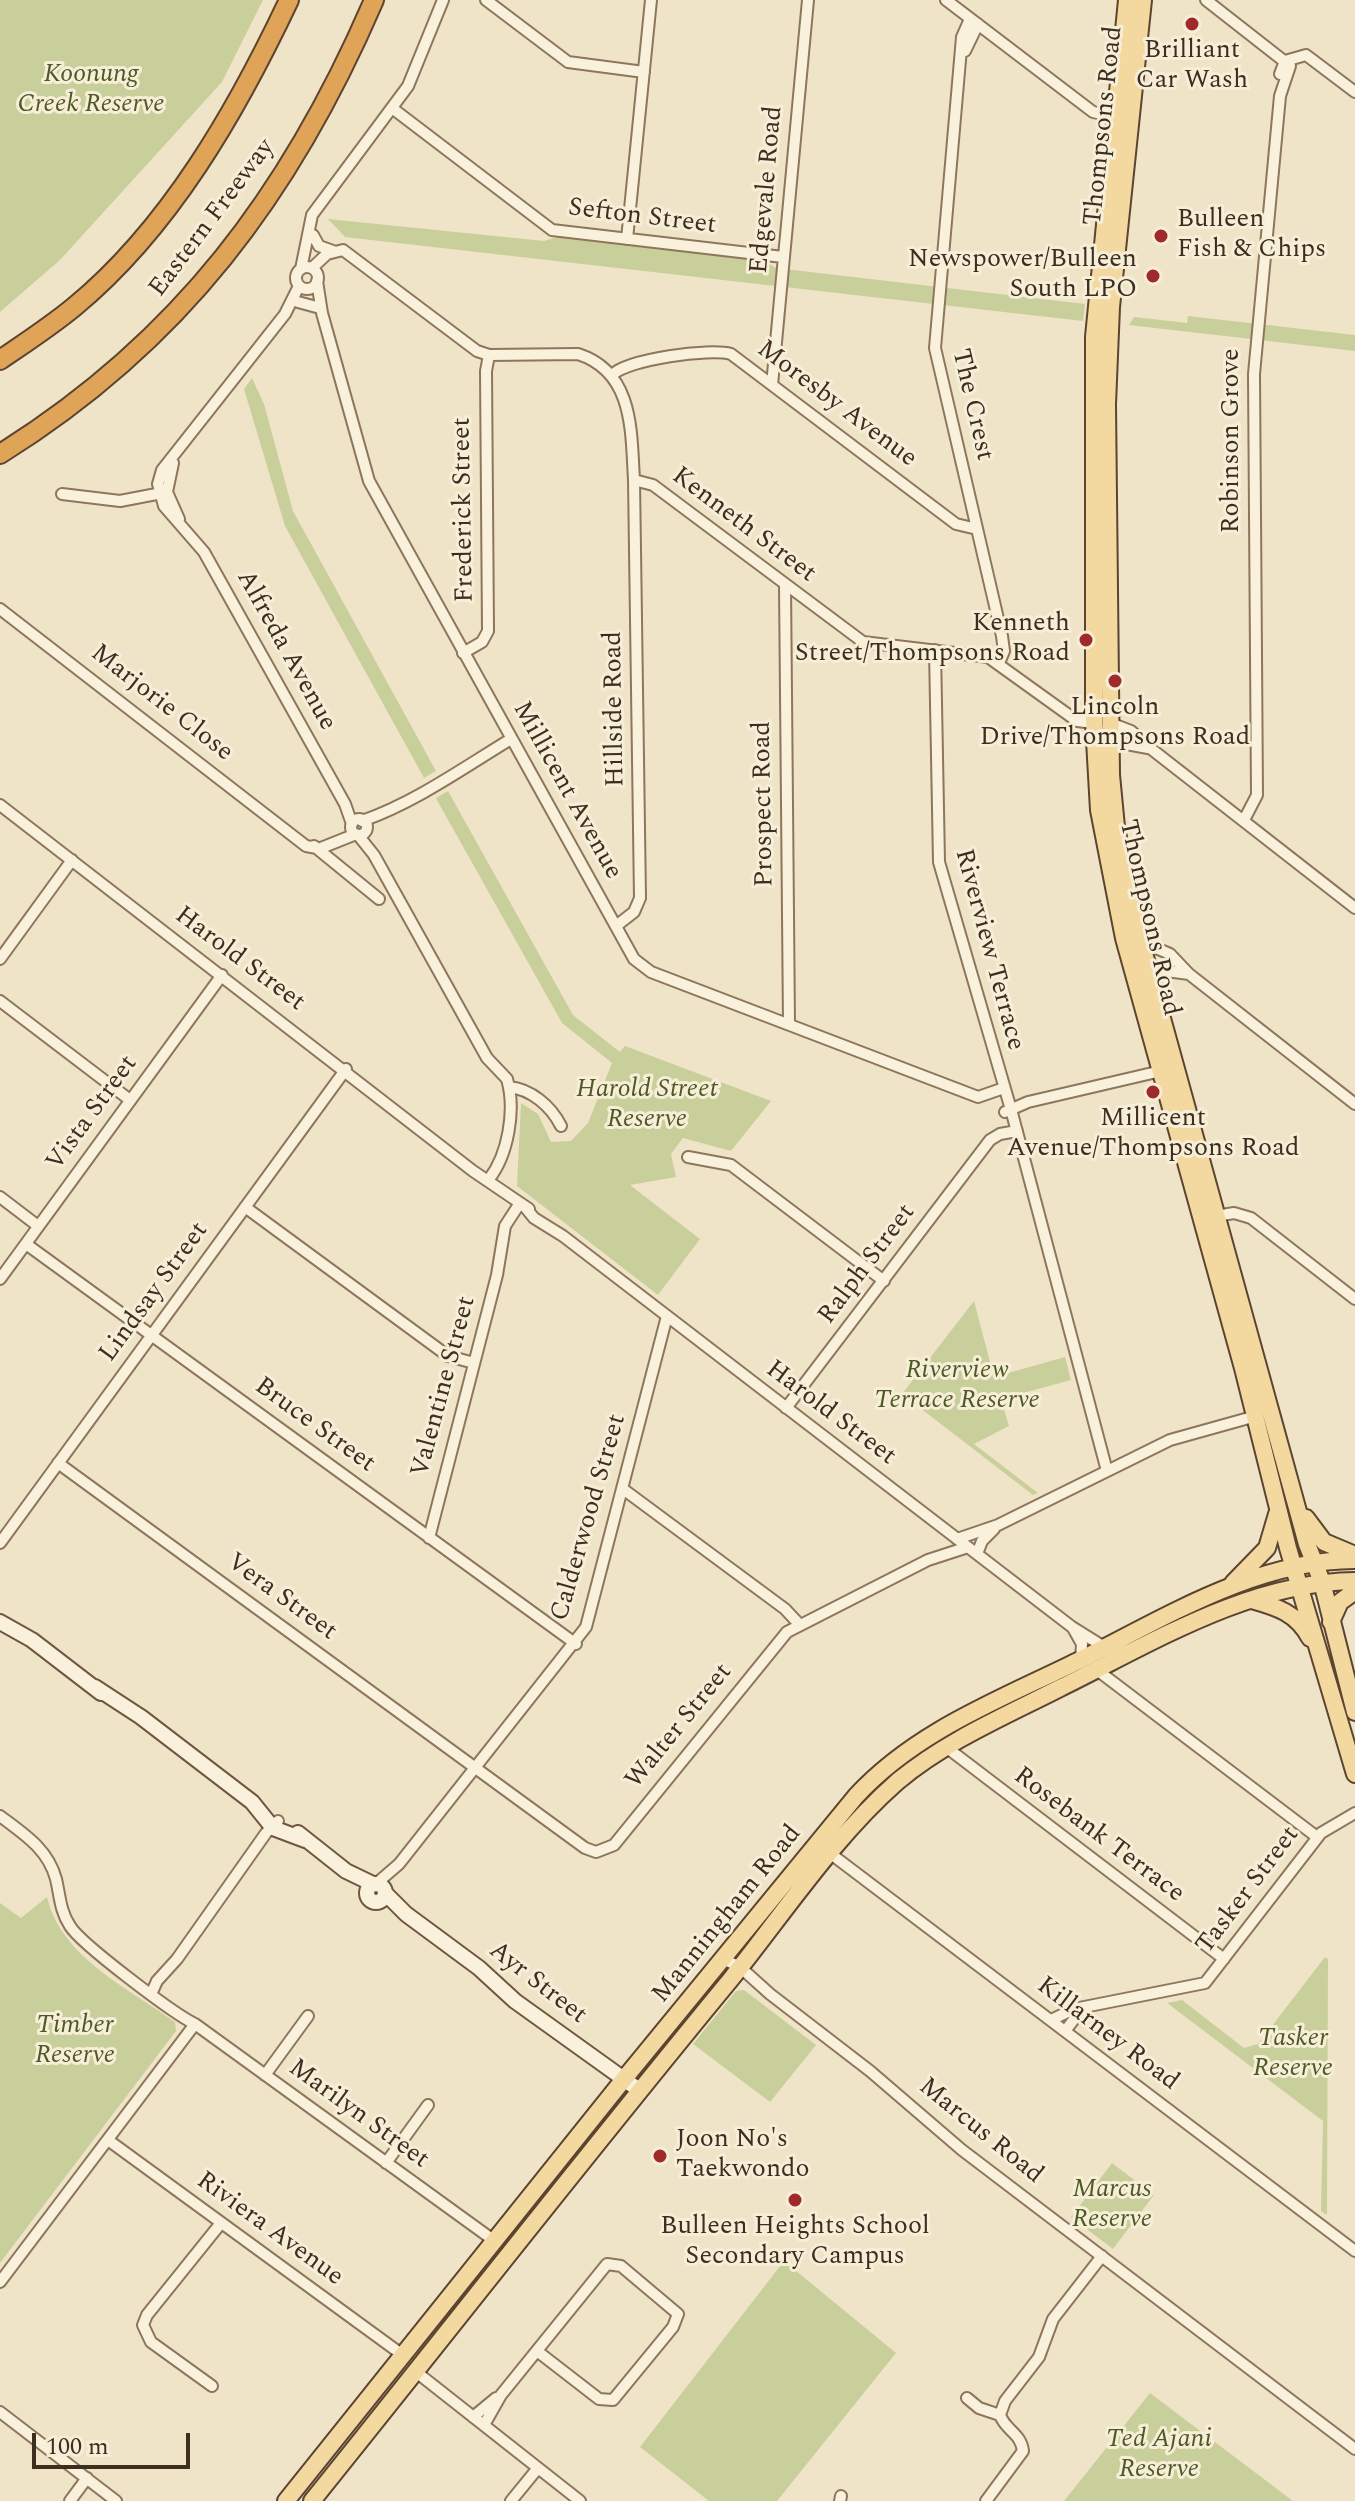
<!DOCTYPE html>
<style>
body{margin:0}
#map{position:relative;width:1355px;height:2501px;overflow:hidden;background:#f0e4c8;font-family:Spectral,serif}
canvas{display:block}
.scale{position:absolute;left:32px;top:2433px;width:158px;height:36px;box-sizing:border-box;border:4px solid #3d2e20;border-top:0;padding-left:10px;font-size:24px;line-height:28px;white-space:nowrap;color:#3d2e20;-webkit-text-stroke:6px #f7eed8;paint-order:stroke}
</style>
<div id="map">
<canvas width="1355" height="2501"></canvas>
<div class="scale">100 m</div>
</div>
<script>
const ctx = document.querySelector('canvas').getContext('2d');
ctx.lineJoin = 'round';
function fillPath(path, color) { ctx.fillStyle = color; ctx.fill(path, 'evenodd'); }
function strokePath(path, color, width, dash) { ctx.strokeStyle = color; ctx.lineWidth = width; ctx.lineCap = dash ? 'butt' : 'round'; ctx.setLineDash(dash || []); ctx.stroke(path); }
function drawText(font, color, halo, rows, align = 'center') {
  ctx.font = font + ' Spectral,serif'; ctx.lineWidth = 6; ctx.setLineDash([]); ctx.textBaseline = 'middle'; ctx.strokeStyle = halo; ctx.fillStyle = color; for (const [text, x, y, turn = 0] of rows) {
    ctx.save(); ctx.translate(x, y); ctx.rotate((+turn || 0) * Math.PI / 180); ctx.textAlign = isNaN(turn) ? turn : align; if (halo) ctx.strokeText(text, 0, 0); ctx.fillText(text, 0, 0); ctx.restore();
  }
}
fillPath(new Path2D(`
 M0,0H263L222,82L60,260L0,312Z
 M328,219L544,241L557,237L761,259L776,268L1085,304L1083,321L345,237Z
 M1188,316L1355,335V351L1129,325L1134,317L1187,323Z
 M252,378L264,404L293,511L436,771L424,778L285,526L244,389Z
 M448,791L573,1015L620,1052L625,1046L771,1101L731,1151L683,1138L671,1154L676,1177L630,1185L700,1239L658,1295L517,1186L521,1103L538,1114L551,1142L571,1141L588,1123L612,1063L562,1023L438,802L436,798Z
 M974,1301L994,1377L1065,1357L1071,1380L1001,1399L1009,1426L974,1444L1038,1493L1033,1495L902,1394Z
 M47,1897C61,1957 128,1988 175,2022L176,2031L0,2263V1903L21,1918Z
 M1325,1957L1328,1959L1327,2215L1321,2211L1323,2121L1167,2003L1182,2000L1244,2048L1258,2044Z
 M744,1990L816,2045L770,2102L693,2044L736,1991Z
 M1112,2163L1154,2195L1113,2249L1071,2217Z
 M784,2261L896,2353L777,2501H709L640,2447Z
 M1150,2393L1293,2501H1064Z`), '#c9cf9b');
const street = new Path2D(`
 M486,0L568,62L644,72
 M946,0L1093,112L1121,118
 M1206,0L1289,65
 M970,19L962,37L935,348L1002,636L1004,651L999,663
 M965,51L978,24
 M1280,74L1285,61L1306,55L1355,92
 M392,108L552,230L783,257
 M313,235L319,246L333,251
 M627,239L651,0
 M296 278a11 11 0 1 1 22 0a11 11 0 1 1-22 0Z
 M312,268L327,254L343,250L477,351L489,355L578,354C634,372 631,431 634,480L653,485L863,642L988,657L1077,721L1094,723
 M301,269L312,215L408,86L443,0
 M317,281L322,313L369,481L634,959L651,972L978,1097L1004,1088
 M299,286L285,314L162,470L158,484L164,506L204,552L345,804L352,824
 M298,302L320,308
 M612,375C628,359 710,348 731,354L956,524L977,529
 M772,385L808,0
 M173,463L167,492L179,519
 M62,494L120,501L167,492
 M785,585L789,1023
 M0,609L306,846L317,848
 M935,650L939,862L1012,1113L1107,1471
 M463,653L482,642L488,631L486,371L489,355
 M1110,723L1131,731L1150,748L1355,908
 M1110,741L1148,748
 M0,805L473,1171L529,1209
 M351 827a8 8 0 1 1 16 0a8 8 0 1 1-16 0Z
 M1244,820L1257,795L1254,374L1280,96L1290,66
 M362,821C416,802 463,768 511,739
 M358,835L374,855L487,1058L507,1079C516,1110 508,1155 489,1179
 M314,846L379,899
 M321,848L356,834
 M616,926L634,912L640,898L634,480
 M1138,951L1149,945L1170,954L1189,974L1355,1104
 M0,959L72,860
 M1144,968L1189,974
 M0,1001L130,1100
 M509,1087C531,1089 551,1106 561,1126
 M1005,1112L1028,1102L1161,1071
 M688,1157L731,1165L884,1281
 M0,1197L38,1226
 M245,1207L448,1356L474,1363
 M525,1207L534,1218L563,1236L1072,1627L1104,1647
 M1216,1216L1234,1213L1251,1218L1355,1299
 M26,1244L576,1644
 M0,1279L222,975
 M786,1408L990,1140L1000,1134L1017,1131
 M58,1463L585,1848L596,1852L614,1845L787,1632L928,1560L968,1547
 M623,1489L785,1609L799,1624
 M429,1538L497,1275L505,1226L520,1203
 M957,1539L998,1525L1170,1440L1256,1416
 M0,1543L346,1069
 M977,1554L982,1541L994,1529
 M1073,1628L1082,1644L1081,1659
 M1097,1670L1317,1837
 M946,1747L1224,1959
 M0,1816C24,1834 48,1849 56,1879C60,1896 60,1911 70,1926C81,1944 174,2014 195,2024L496,2242
 M831,1854L1355,2251
 M377,1883L399,1864L586,1627L667,1316
 M723,1959L740,1967L770,1994L870,2071L962,2150L1355,2449
 M152,1992L157,1981L177,1959L266,1833L278,1821
 M1051,2020L1074,2009L1205,1983L1321,1833L1355,1813
 M1065,2031L1082,2009
 M265,2075L308,2016
 M108,2140L404,2356
 M386,2163L428,2105
 M0,2282L195,2024
 M415,2371L580,2501
 M212,2386L151,2342L143,2325L147,2315L221,2223
 M967,2398L979,2408L1000,2415L1005,2401L1039,2357L1053,2319L1102,2256
 M0,2412L116,2501
 M473,2417L496,2398
 M484,2425L501,2395L607,2264L621,2266L678,2314L673,2327L613,2400L599,2399L537,2351
 M70,2501L87,2478
 M511,2501L538,2468
 M840,2501L841,2496
 M986,2501L1023,2451C1021,2433 1005,2430 1000,2415`);
const secondary = new Path2D(`
 M0,1622L32,1640L101,1693
 M95,1687L141,1717L252,1802L273,1828L305,1840
 M298,1833L346,1871L373,1884
 M367 1893a9 9 0 1 1 18 0a9 9 0 1 1-18 0Z
 M386,1894L406,1914L479,1968L515,2001L639,2090`);
const primary = new Path2D(`
 M1127,0L1094,337V723L1099,810L1124,938L1243,1368L1288,1548L1355,1774
 M1143,0L1111,307L1107,404L1111,775L1116,827L1131,906L1307,1544L1322,1582L1355,1712
 M1306,1518L1324,1542L1355,1555
 M1233,1583L1267,1548L1277,1514
 M1252,1600C1277,1607 1297,1613 1310,1638
 M1331,1622L1340,1602L1355,1591
 M286,2501L624,2079L856,1796C916,1731 999,1700 1078,1661C1164,1618 1256,1560 1355,1560
 M312,2501C452,2327 589,2151 731,1979C784,1913 834,1837 898,1781C946,1741 1005,1716 1060,1688C1152,1643 1249,1582 1355,1581`);
const highway = new Path2D(`
 M0,360C25,343 51,326 74,307C170,228 237,110 289,0
 M0,454C180,342 291,193 374,0`);
strokePath(street, '#8d765c', 14);
strokePath(secondary, '#6f573f', 18);
strokePath(primary, '#5b4430', 20);
strokePath(highway, '#5b4430', 22);
strokePath(street, '#faf1dc', 10);
strokePath(secondary, '#faf1dc', 14);
strokePath(primary, '#f3d9a0', 16);
strokePath(highway, '#e0a458', 18);
for (const [x, y, r, color] of [
 [1192,24,8,"#9e2a2b"],
 [1161,236,8,"#9e2a2b"],
 [1153,276,8,"#9e2a2b"],
 [1086,640,8,"#9e2a2b"],
 [1115,681,8,"#9e2a2b"],
 [1153,1092,8,"#9e2a2b"],
 [660,2156,8,"#9e2a2b"],
 [795,2200,8,"#9e2a2b"]
]) { const dot = new Path2D(); dot.arc(x, y, r, 0, 2 * Math.PI); ctx.fillStyle = color; ctx.fill(dot); strokePath(dot, '#f7eed8', 3); }
drawText('26px', '#3d2e20', '#f7eed8', [
 ["Brilliant",1192,52],
 ["Car Wash",1192,82],
 ["Bulleen",1177,221,"left"],
 ["Fish & Chips",1177,251,"left"],
 ["Newspower/Bulleen",1137,261,"right"],
 ["South LPO",1137,291,"right"],
 ["Kenneth",1070,625,"right"],
 ["Street/Thompsons Road",1070,655,"right"],
 ["Lincoln",1115,709],
 ["Drive/Thompsons Road",1115,739],
 ["Millicent",1153,1120],
 ["Avenue/Thompsons Road",1153,1150],
 ["Joon No's",676,2141,"left"],
 ["Taekwondo",676,2171,"left"],
 ["Bulleen Heights School",795,2228],
 ["Secondary Campus",795,2258]
]);
drawText('italic 26px', '#4d5a26', '#f7eed8', [
 ["Koonung",91,76],
 ["Creek Reserve",91,106],
 ["Harold Street",647,1091],
 ["Reserve",647,1121],
 ["Riverview",957,1372],
 ["Terrace Reserve",957,1402],
 ["Timber",75,2027],
 ["Reserve",75,2057],
 ["Tasker",1293,2040],
 ["Reserve",1293,2070],
 ["Marcus",1112,2191],
 ["Reserve",1112,2221],
 ["Ted Ajani",1159,2441],
 ["Reserve",1159,2471]
]);
drawText('26px', '#3d2e20', '#f7eed8', [
 ["Thompsons Road",1105,126,-84],
 ["Edgevale Road",768,190,-85],
 ["Sefton Street",642,218,7],
 ["Eastern Freeway",213,219,-53],
 ["Moresby Avenue",836,405,37],
 ["The Crest",971,405,77],
 ["Robinson Grove",1233,441,-90],
 ["Frederick Street",465,510,-91],
 ["Kenneth Street",743,526,37],
 ["Alfreda Avenue",285,651,61],
 ["Marjorie Close",161,704,38],
 ["Hillside Road",616,709,-91],
 ["Millicent Avenue",566,791,61],
 ["Prospect Road",765,804,-91],
 ["Thompsons Road",1148,918,77],
 ["Riverview Terrace",988,950,75],
 ["Harold Street",239,960,37],
 ["Vista Street",93,1114,-54],
 ["Ralph Street",868,1265,-53],
 ["Lindsay Street",155,1293,-54],
 ["Valentine Street",445,1387,-75],
 ["Harold Street",830,1414,37],
 ["Bruce Street",314,1426,36],
 ["Calderwood Street",590,1518,-74],
 ["Vera Street",281,1598,36],
 ["Walter Street",680,1727,-51],
 ["Rosebank Terrace",1098,1836,37],
 ["Tasker Street",1249,1891,-53],
 ["Manningham Road",728,1915,-51],
 ["Ayr Street",537,1984,38],
 ["Killarney Road",1107,2035,37],
 ["Marilyn Street",358,2115,36],
 ["Marcus Road",980,2132,39],
 ["Riviera Avenue",269,2230,36]
]);
</script>
